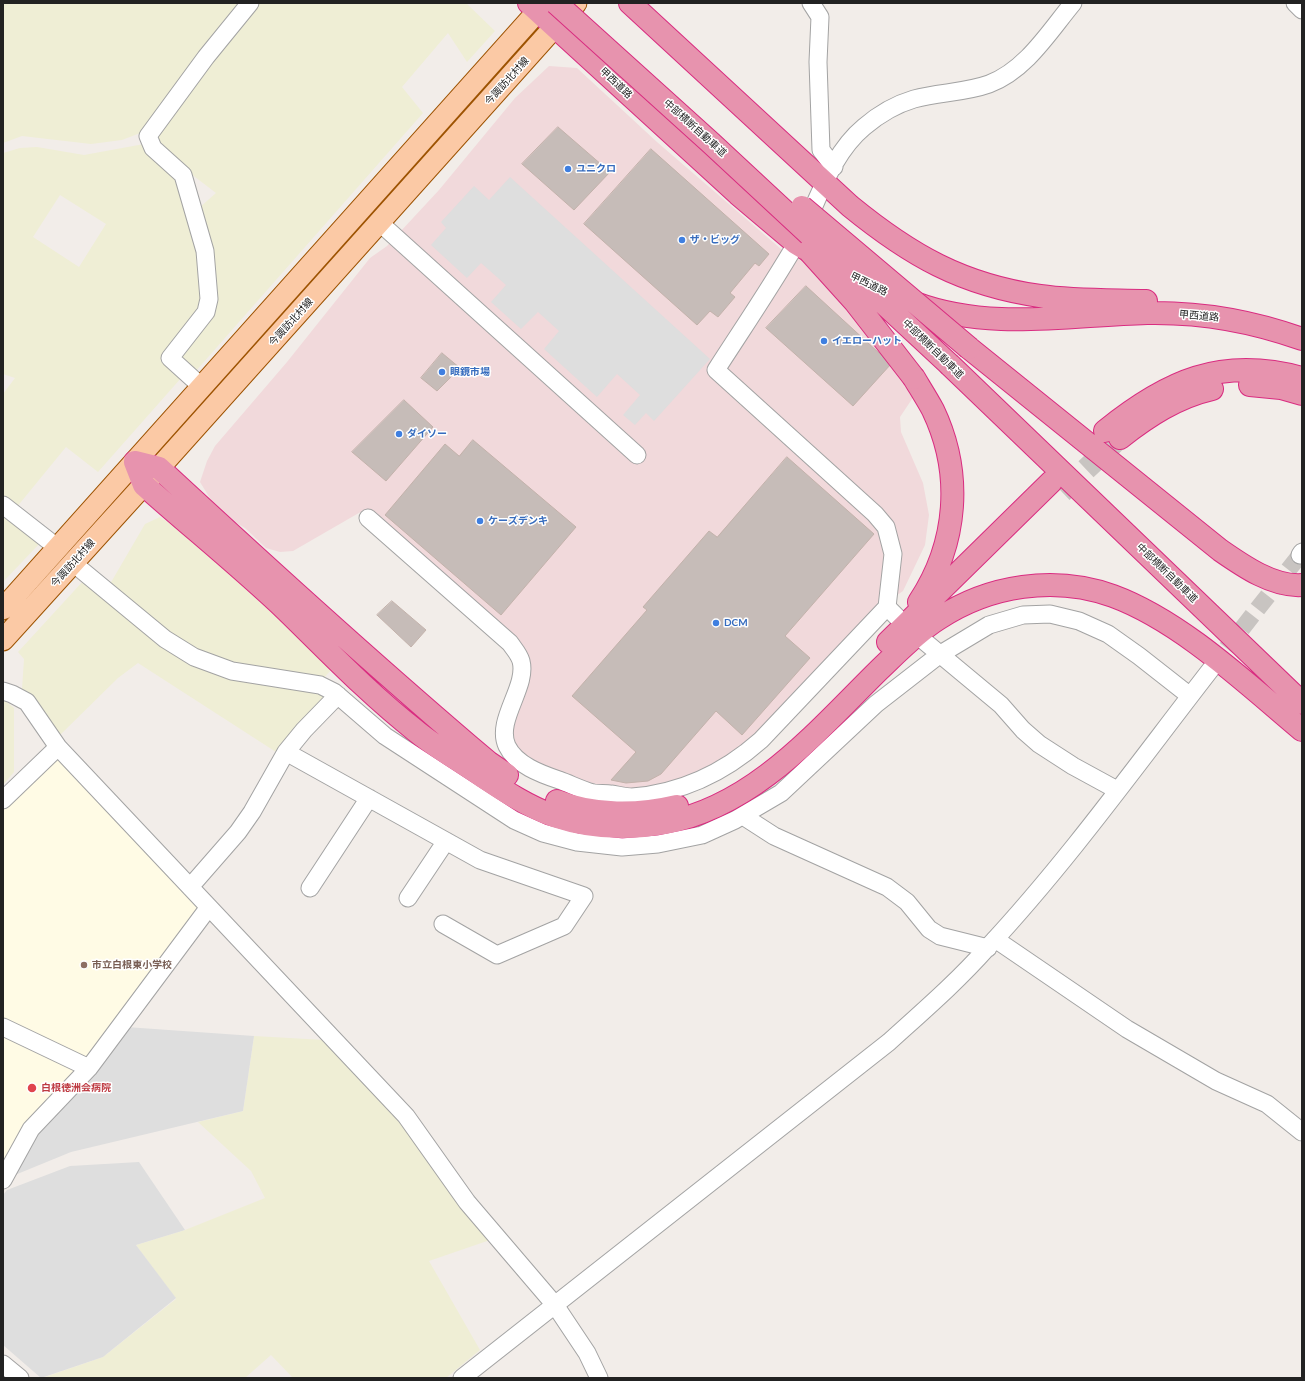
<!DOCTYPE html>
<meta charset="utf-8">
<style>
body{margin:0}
#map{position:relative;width:1305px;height:1381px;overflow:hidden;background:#f2ede9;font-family:Lato,sans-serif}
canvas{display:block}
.frame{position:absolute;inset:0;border:4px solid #222;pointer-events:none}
</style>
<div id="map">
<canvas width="1305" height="1381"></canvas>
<div class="frame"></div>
</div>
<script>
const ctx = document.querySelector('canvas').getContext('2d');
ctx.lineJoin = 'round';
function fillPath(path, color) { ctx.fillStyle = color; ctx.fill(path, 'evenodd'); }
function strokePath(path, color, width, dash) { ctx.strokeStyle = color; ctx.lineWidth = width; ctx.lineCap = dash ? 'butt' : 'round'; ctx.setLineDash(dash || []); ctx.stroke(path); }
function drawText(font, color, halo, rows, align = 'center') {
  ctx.font = font + ' Lato,"Noto Sans JP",sans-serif'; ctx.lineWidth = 3; ctx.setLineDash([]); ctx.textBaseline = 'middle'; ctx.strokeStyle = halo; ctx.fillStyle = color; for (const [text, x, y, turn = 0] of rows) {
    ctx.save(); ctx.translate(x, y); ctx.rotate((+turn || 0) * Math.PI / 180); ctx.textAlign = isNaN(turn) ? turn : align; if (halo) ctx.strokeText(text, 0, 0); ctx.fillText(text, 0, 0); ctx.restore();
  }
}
fillPath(new Path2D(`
 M549,66L577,68L657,142L781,249L806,258L916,393L900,417L901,432L923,483L929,515L925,545L903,591L874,611L755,737L740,749L692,777L640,789L618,790L537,768L512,744L510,725L528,670L370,511L364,510L293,551L280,552L266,548L245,528L219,513L200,482L207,461L215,446L287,362L370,258L387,246L439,190L515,98Z`), '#f1d9db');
fillPath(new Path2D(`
 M58,747L209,907L89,1068L3,1023V803Z
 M3,1035L79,1070L3,1166Z`), '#fffbe5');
fillPath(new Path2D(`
 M3,3H245L148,130L122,140L91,144L22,136L3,143Z
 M257,3H466L495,31L467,62L448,33L402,87L423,113L195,372L180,355L214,310L199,208L216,193L161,151L152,138Z
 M144,144L179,179L200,248L201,311L164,361L182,377L98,472L66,447L16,508L3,498V394L15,378L3,374V153L20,148L37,147L84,155ZM60,195L106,224L79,267L33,237Z
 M3,510L41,542L3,582Z
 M160,517L183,532L265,606L332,669L323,679L230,667L191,649L110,584L145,524Z
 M85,579L162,643L316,690L330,696L276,752L138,663L118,678L59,736L22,689L24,659L18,652Z
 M3,699L14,708V772L3,785Z
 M254,1036L325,1040L405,1123L490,1240L429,1261L480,1350L446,1378H293L271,1355L245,1378H42L103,1357L176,1299L136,1245L185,1230L265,1198L251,1171L198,1122L243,1111Z`), '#efeed5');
fillPath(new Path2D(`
 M510,177L710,359L654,421L646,413L635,425L623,415L640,395L617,374L597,397L544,349L559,331L538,312L521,329L491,302L506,285L481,263L467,278L431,245L446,228L441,222L474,186L489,200Z
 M126,1027L254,1036L243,1111L71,1152L10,1177L34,1134Z
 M139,1162L185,1230L136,1245L176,1298L103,1357L41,1378L3,1345V1195L7,1190L70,1166Z`), '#dedede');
const building = new Path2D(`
 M558,127L610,172L574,210L522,164Z
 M651,149L769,254L759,266L755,263L730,293L735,297L718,317L710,311L697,325L584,224Z
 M806,286L891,364L853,406L766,328Z
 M442,353L460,368L437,391L421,378Z
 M404,400L433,427L386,481L352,452Z
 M473,440L576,527L501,615L385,515L445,444L459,456Z
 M787,457L874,534L785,636L810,658L742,735L716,711L661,774L648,781L626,783L611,780L636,752L572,696L647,610L643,607L709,531L717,537Z
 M392,601L426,630L411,647L377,615Z`);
fillPath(building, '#c6bcb8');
strokePath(building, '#c3b2ab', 1);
strokePath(new Path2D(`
 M1211,668L1300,555`), '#c8c4c1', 17, [17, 8]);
strokePath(new Path2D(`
 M1062,492L1116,441`), '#c8c4c1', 22, [22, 11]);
const minor = new Path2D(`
 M811,3L820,17L818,62L821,150L834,167
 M1295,3L1302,10
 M380,223L637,455
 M202,387L170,358L206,312L209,299L205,251L183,175L153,148L148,136L206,57L250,3
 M3,505L58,548
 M368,518L510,643C514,649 519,654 521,661C528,687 495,720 507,746C516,765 541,774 559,780C570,784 582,790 593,793C599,794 606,793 611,794C618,795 626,797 632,797C681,793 725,772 761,740L887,607L893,554L886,527L875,514L716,370C743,328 771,287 796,244C817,206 829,156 864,127C878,115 897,104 914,99C939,92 964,93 989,84C1026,70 1049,32 1073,3
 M1300,555L1302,552
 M73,563L165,639L194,657L232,671L320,685L334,692L385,736L514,820L543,833L577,842L622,847L658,844L702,835L735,820L781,793L876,704L939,655L989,625L1023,615L1050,614L1079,621L1108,634L1139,656L1190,696
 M887,607L897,617
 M924,641L1001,705L1023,730L1039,744L1073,766L1117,790
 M3,691L12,694L27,702L58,747L406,1116L467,1202L555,1305L587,1353L599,1378
 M286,752L480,860L584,896L564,926L497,955L443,924
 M3,800L58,747
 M743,816L774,836L887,887L907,902L929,929L940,936L988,948
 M190,887L238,832L252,812L286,752L304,730L338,695
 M310,888L369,798
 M408,898L446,841
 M995,939L1127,1029L1216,1081L1267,1104L1302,1132
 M3,1027L89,1068
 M3,1180L31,1129L89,1068L209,907
 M3,1364L20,1378
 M462,1378L889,1042C922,1012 957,982 987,948C1068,861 1138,763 1211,669`);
const major = new Path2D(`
 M3,609L545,3
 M3,640L159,468L576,3`);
const highway = new Path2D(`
 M529,3L738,194L796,243L826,261
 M630,3L850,206C910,255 962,285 1040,296C1074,301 1111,300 1146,301
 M915,303C990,331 1068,315 1147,313C1200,312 1252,321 1302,339
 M969,348L1220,550C1243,566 1273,587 1302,585
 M950,365L1302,703
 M914,378C920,388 927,399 933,410C963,473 958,543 919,602
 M1250,385L1281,388L1302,394
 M1105,431C1167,381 1221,356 1302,378
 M1120,438C1148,416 1177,397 1212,389
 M135,462L144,485C191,527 241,567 287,611C329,652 369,694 416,731C434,746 455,758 474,771C500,788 524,805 554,816C590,828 627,830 665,823C755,806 817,731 879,670C898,652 916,633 938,619C989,585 1055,575 1113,596C1181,621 1247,684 1302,730
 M135,462L159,468C267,568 376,667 488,762L507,775
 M888,642L1051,482
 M557,801C594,816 639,815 677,806`);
strokePath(minor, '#a3a3a3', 19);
strokePath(major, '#9d5302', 23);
strokePath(highway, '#d92c80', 24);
strokePath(minor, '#fff', 17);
strokePath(major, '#fbc9a5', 21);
strokePath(highway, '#e793ae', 22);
const highwayBridge = new Path2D(`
 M556,3L711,143L950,365
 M802,207L969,348
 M809,251L855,302L914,378`);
strokePath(highwayBridge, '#d92c80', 24, []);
strokePath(highwayBridge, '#e793ae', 22);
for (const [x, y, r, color] of [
 [568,169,4,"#3f7fe0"],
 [682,240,4,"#3f7fe0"],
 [824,341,4,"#3f7fe0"],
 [442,372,4,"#3f7fe0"],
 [399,434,4,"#3f7fe0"],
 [480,521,4,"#3f7fe0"],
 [716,623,4,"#3f7fe0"],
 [84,965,4,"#8d6e63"],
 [32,1088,5,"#e0444e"]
]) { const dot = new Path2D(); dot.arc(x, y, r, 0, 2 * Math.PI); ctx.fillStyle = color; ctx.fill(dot); strokePath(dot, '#fff', 1.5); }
drawText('10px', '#222', '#fff', [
 ["今諏訪北村線",507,81,-48],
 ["甲西道路",616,83,43],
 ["中部横断自動車道",695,128,42],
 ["甲西道路",869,284,26],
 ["甲西道路",1199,316,5],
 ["今諏訪北村線",291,322,-48],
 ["中部横断自動車道",933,349,44],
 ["今諏訪北村線",73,563,-48],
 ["中部横断自動車道",1167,573,44]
]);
drawText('bold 10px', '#366cbe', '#fff', [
 ["ユニクロ",576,169],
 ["ザ・ビッグ",690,240],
 ["イエローハット",832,341],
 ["眼鏡市場",450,372],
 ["ダイソー",407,434],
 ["ケーズデンキ",488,521],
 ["DCM",724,623]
], 'left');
drawText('bold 10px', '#785e54', '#fff', [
 ["市立白根東小学校",92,965]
], 'left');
drawText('bold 10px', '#be3a42', '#fff', [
 ["白根徳洲会病院",41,1088]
], 'left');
</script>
